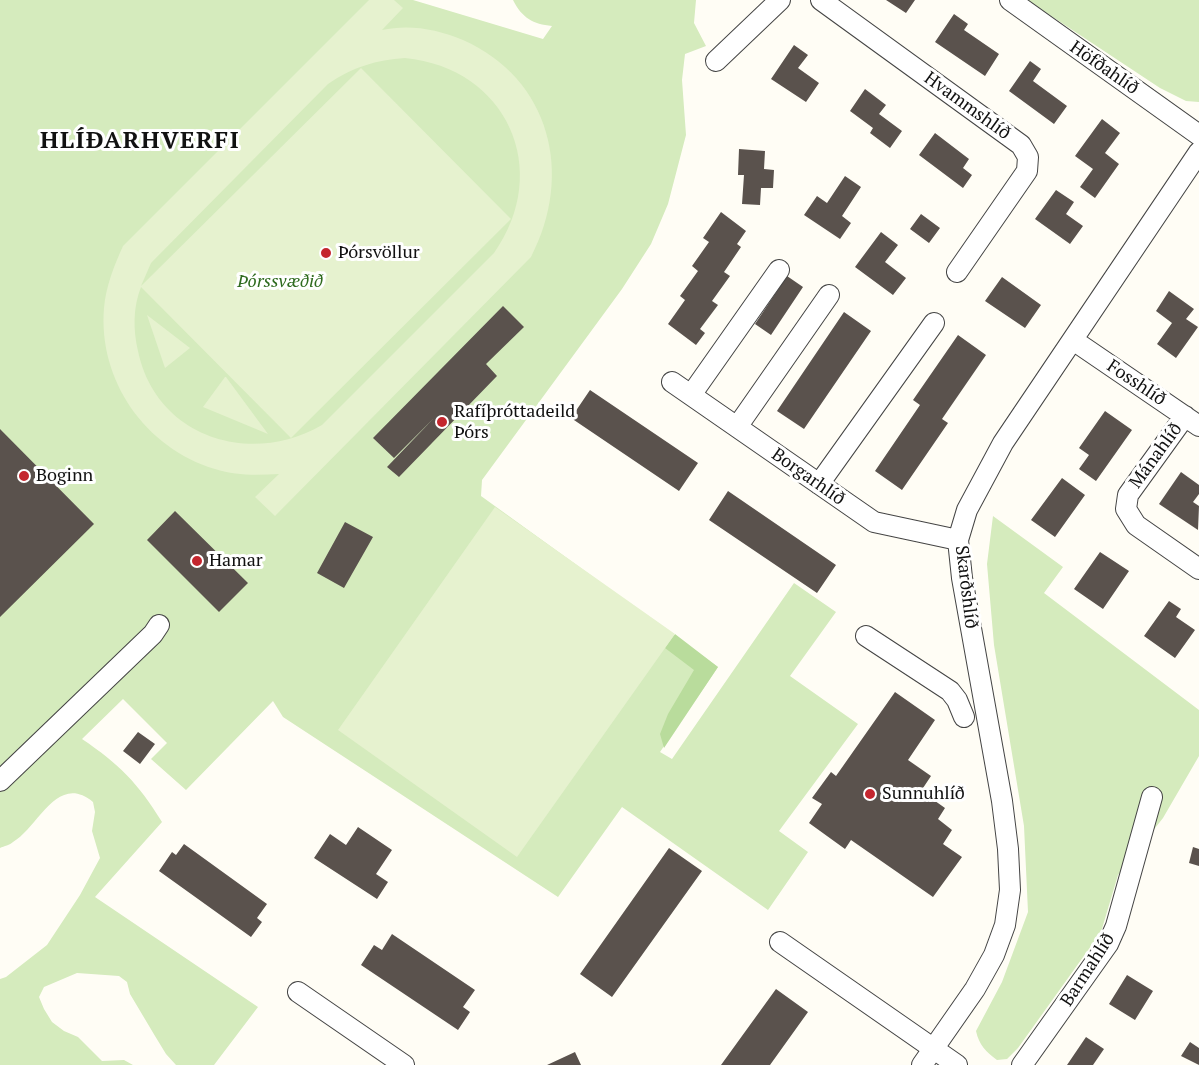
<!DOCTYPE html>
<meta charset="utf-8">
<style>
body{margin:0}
canvas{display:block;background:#fffdf5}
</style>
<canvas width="1199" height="1065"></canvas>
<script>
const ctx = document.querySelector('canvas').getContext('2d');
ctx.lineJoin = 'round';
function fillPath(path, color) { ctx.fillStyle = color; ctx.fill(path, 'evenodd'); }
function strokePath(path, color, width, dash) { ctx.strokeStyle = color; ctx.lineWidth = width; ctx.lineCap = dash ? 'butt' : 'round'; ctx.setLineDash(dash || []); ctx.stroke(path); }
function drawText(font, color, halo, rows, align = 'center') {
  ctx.font = font + ' "PT Serif",serif'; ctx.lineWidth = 6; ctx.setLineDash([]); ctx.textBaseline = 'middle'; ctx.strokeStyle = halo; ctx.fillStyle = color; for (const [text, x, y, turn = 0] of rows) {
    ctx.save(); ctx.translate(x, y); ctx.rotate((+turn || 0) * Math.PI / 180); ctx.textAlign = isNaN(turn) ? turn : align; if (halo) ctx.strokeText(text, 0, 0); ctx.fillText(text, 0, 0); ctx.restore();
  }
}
fillPath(new Path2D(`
 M0,0H413L543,39L552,26C533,24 522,18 513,0H696L694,23L706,46L685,54L682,80L686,135L668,204L651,244L622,289L482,480L481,496L718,667L660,752L672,759L794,583L836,612L790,676L858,724L779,831L808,852L768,910L622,807L558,897L283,717L273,701L186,790L151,759L167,743L123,699L82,739C119,764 138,783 162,822L95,897L258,1007L214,1065H176L166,1054L155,1036L130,994L127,982L119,976L77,973L44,987L39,997L44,1009L52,1022L64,1031L78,1037L102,1061L124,1060L133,1065H0V979L6,977L47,945L80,895L100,858L92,831L95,812L93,802C57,772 38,828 13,842C10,845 4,846 0,848Z
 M1027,0H1199V102L1186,101L1160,88Z
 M993,516L1063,567L1044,593L1199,710V756L1163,818L1118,875L1101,932L1018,1048L1007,1059L997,1060C986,1052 979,1045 976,1031L1002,982L1028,912L1024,826L994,645L987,564Z`), '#d5ebbd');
fillPath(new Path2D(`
 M675,634L718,667L664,748L660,734L668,714L694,670L665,648Z`), '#b9dc9c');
fillPath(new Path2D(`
 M369,0H394L403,8L382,30C409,24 437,29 463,40C551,79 574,175 531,257L275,516L255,497L279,474C257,475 236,476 215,469C145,448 98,380 104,308C106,286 114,266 123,246ZM405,58C507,68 553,170 494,253L322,425C250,467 156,437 138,351C133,330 133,307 141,287L291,438L511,219L361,68L141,286L151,263L328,84C353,67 376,60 405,58Z
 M147,315L190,348L165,368Z
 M225,377H226L268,434L203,407Z
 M495,507L675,634L517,857L338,730Z`), '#e6f2cf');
fillPath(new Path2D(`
 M886,0H915L906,13Z
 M954,14L968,24L964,30L999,54L985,76L935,42Z
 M794,45L808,55L798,68L819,83L806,102L771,79Z
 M1030,61L1041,69L1033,81L1067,106L1054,124L1009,91Z
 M865,89L886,105L879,114L902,131L890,148L870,133L873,128L850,111Z
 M1102,119L1120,133L1105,153L1119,164L1095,198L1080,187L1093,169L1075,156Z
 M935,133L969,159L963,168L972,175L963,188L919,155Z
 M739,149L765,151L764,169L774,170L773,188H761L760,205L742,204L744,175H738Z
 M845,176L861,187L842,216L851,223L840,239L804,215L817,196L827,203Z
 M1056,190L1074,202L1066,214L1083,226L1070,244L1035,219Z
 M721,212L746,231L737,244L741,247L724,272L730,276L712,301L718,305L700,329L705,333L696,345L668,324L685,300L680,296L698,271L692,266L709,242L703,238Z
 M921,214L940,228L929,243L910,229Z
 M881,232L898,245L885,262L906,278L893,295L855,267Z
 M787,276L803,287L771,335L755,324Z
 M1002,277L1041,305L1025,328L985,301Z
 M1169,291L1194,309L1186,319L1198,327L1176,358L1157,344L1172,323L1156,311Z
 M503,306L524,327L486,364L497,376L399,477L387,467L434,418L394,458L373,438Z
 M844,312L871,331L804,429L777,411Z
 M958,335L986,355L942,419L948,423L902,490L875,471L920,405L913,400Z
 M590,390L698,463L679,491L571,418Z
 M1105,411L1132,430L1096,481L1079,469L1089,455L1079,448Z
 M0,429L94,524L0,617Z
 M1181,472L1199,485V494L1193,502L1199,506L1198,530L1159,504Z
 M1062,478L1085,495L1055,537L1031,520Z
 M728,491L836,565L817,593L709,520Z
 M175,511L248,583L219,612L147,540Z
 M345,522L373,537L344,588L317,573Z
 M1100,552L1129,571L1103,609L1074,589Z
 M1169,601L1181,609L1176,617L1195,630L1175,658L1144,636Z
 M895,692L935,720L908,760L931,776L921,791L945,808L938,819L952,830L943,844L962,857L933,897L851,840L845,849L809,823L822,804L812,798L831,772L836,776Z
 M138,732L155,744L140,764L123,751Z
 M358,827L392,850L376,874L388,882L377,899L314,858L330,834L346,845Z
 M184,844L267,904L257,918L262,922L251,937L159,871L172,852L176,855Z
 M1193,847L1199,849V866L1189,863Z
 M669,848L702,871L612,997L580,974Z
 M392,934L475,990L463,1007L470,1012L458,1030L361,965L374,945L382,950Z
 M1127,975L1153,991L1135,1020L1109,1004Z
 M776,989L808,1012L770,1065H721Z
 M1086,1037L1104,1049L1093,1065H1067Z
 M1190,1042L1199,1048V1065L1181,1056Z
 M575,1052L581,1065H547Z`), '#5a524d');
const minor = new Path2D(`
 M821,0L1021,145L1028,157L1027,171L957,272
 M1010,0L1199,135
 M716,61L780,0
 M1073,340L1199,426
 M672,382L874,522L958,540
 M691,395L779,270
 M1185,416L1128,495L1126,509L1136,525L1199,569
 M737,427L829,295
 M819,484L934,323
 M866,636L950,691L957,700L964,717
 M0,781L153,634L159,625
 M780,942L957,1065
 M298,992L404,1065
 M922,1065L975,989L994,955L1005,925L1010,890L1008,849L1002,801L962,578L958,540L967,510L1003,443L1199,152
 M1022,1065L1108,944L1116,926L1152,797`);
strokePath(minor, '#444', 22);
strokePath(minor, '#fff', 20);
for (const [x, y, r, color] of [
 [326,253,6,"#c4262e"],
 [442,422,6,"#c4262e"],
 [24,476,6,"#c4262e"],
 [197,561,6,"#c4262e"],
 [870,794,6,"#c4262e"]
]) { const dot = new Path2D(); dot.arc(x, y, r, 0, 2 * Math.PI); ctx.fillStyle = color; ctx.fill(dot); strokePath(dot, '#fff', 2); }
drawText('18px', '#111', '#fff', [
 ["Höfðahlíð",1104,68,35],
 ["Hvammshlíð",967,106,36],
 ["Fosshlíð",1136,383,34],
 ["Mánahlíð",1156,456,-54],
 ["Borgarhlíð",808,477,35],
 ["Skarðshlíð",966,587,83],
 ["Barmahlíð",1088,970,-57]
]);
drawText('18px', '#111', '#fff', [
 ["Þórsvöllur",338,253],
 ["Rafíþróttadeild",454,412],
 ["Þórs",454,433],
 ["Boginn",36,476],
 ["Hamar",209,561],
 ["Sunnuhlíð",882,794]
], 'left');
drawText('italic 18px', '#2f6b1f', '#fff', [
 ["Þórssvæðið",280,282]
]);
ctx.letterSpacing = '1.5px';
drawText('bold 24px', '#111', '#fff', [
 ["HLÍÐARHVERFI",140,141]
]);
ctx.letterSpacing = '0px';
</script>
